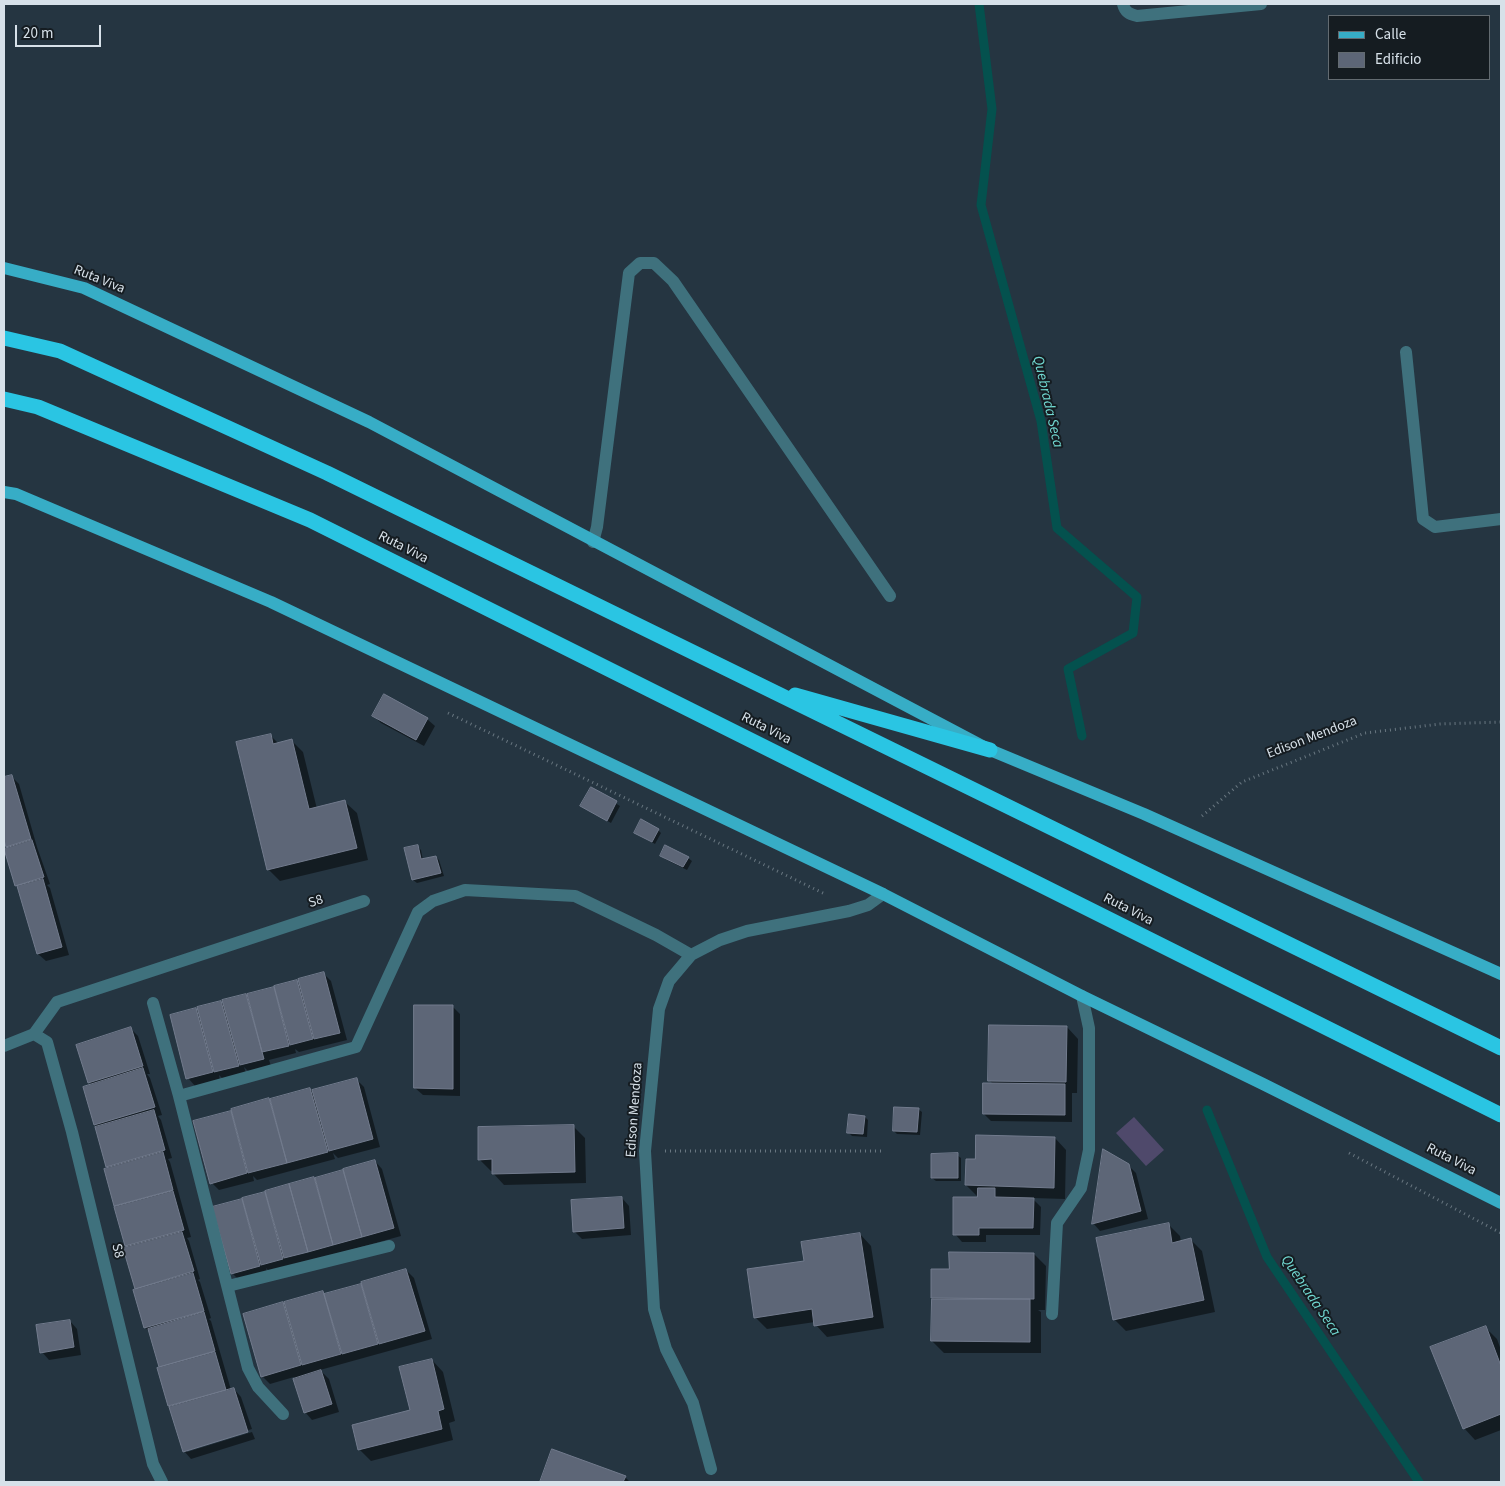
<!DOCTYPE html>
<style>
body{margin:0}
#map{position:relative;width:1505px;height:1486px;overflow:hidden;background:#253541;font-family:"Source Sans 3",sans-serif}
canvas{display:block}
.frame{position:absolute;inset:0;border:5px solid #d7e1e9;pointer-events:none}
.legend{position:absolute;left:1328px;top:15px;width:162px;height:65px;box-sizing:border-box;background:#151c21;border:1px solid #636b71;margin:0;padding:6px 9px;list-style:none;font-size:15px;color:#d7e1e9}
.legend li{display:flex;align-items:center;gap:10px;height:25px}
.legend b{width:25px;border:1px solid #636b71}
.scale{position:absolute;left:15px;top:25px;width:86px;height:22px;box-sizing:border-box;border:2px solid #d7e1e9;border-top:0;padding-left:6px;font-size:15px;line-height:18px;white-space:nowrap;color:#d7e1e9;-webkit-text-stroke:4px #151c21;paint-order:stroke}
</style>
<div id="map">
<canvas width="1505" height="1486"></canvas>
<div class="frame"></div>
<ul class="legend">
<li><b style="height:6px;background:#37adc6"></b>Calle</li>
<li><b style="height:14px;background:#5d6677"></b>Edificio</li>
</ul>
<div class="scale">20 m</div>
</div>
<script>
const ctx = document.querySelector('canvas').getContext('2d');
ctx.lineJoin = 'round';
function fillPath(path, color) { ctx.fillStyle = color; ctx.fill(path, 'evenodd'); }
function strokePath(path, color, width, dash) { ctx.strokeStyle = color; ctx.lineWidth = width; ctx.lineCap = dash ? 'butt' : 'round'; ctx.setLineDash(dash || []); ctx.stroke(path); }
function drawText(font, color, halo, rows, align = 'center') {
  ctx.font = font + ' "Source Sans 3",sans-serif'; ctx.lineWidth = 4; ctx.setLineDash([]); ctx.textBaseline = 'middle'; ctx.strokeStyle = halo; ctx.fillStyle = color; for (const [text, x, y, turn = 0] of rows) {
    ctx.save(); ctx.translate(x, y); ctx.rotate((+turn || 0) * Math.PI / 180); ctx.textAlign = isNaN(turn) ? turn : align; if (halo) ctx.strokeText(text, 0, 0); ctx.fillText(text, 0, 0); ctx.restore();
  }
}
fillPath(new Path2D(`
 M1134,1117L1164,1150L1146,1166L1116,1133Z`), '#4f496b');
fillPath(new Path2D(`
 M374,716L427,719L435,726L424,746L381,723Z
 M270,735L279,744L292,741L303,752L317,809L345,802L357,813L368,860L280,881L268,869Z
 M11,776L19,784L37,847L50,884L47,885L50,888L69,955L46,961L38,954L19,888L16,885L9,848L4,836V779Z
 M592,789L620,806L611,823L582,806Z
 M658,830L661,833L655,844L636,832Z
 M417,846L421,850L423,860L436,857L439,860L444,876L417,883L413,880L405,849Z
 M662,855L688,858L692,861L687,870L665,859Z
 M323,973L331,981L347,1040L299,1052L295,1049L296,1053L269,1060L271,1066L249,1072L244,1067L246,1073L223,1079L219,1075L220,1080L195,1086L188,1078L196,1009L200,1014L221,1002L225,1006L224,1001L297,982L301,986Z
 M453,1007L460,1014V1096L423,1095L415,1088Z
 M1067,1027L1078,1039L1077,1093H1072V1122L991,1121L984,1114L993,1084L989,1080Z
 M130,1028L138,1036L150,1074H147L150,1078L162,1115L158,1116L161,1120L172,1158L168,1159L170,1162L191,1237L187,1238L189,1241L200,1279L198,1280L200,1282L211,1318L209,1319L211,1321L231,1390L234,1389L241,1397L252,1429L187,1449V1452L252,1432L255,1439L191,1459L184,1451L171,1408L169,1406L150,1333L145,1327L137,1290L125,1249L129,1248L127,1245L105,1170L109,1169L107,1166L98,1128L95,1125L84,1087L92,1085L90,1083L77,1045Z
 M356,1079L364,1087L380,1147L338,1158L333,1153L335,1159L257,1180L253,1176L254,1181L219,1190L212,1183L195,1122L233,1112L232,1109L269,1099L310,1089L312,1091Z
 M918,1109L922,1112L920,1135L897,1134L894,1131Z
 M865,1117L868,1120L867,1137L852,1136L848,1132Z
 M574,1127L585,1138L586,1183L504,1185L493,1173V1171H491L479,1159Z
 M1055,1138L1066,1150L1065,1199L1032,1198L1041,1207L1040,1235H986V1242H962L955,1234L979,1198L966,1185L976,1160Z
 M957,1155L961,1158V1181H936L932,1178Z
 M375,1161L382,1169L401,1236L270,1272L266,1268L267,1273L240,1281L232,1273L214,1208Z
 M1128,1165L1136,1173L1148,1219L1100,1231L1093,1223Z
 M622,1198L629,1206L631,1235L582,1239L574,1231Z
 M1168,1224L1180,1236L1181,1242L1191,1240L1202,1251L1215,1312L1126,1331L1114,1319Z
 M860,1234L871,1246L884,1328L827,1337L816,1325L815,1322L767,1329L756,1318L805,1262Z
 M1034,1254L1046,1266L1045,1310H1038L1041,1312V1353H944L932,1341L935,1300L932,1297L951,1270Z
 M406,1270L414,1278L432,1339L320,1370L329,1379L339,1412L312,1420L305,1412L294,1377L270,1384L262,1376L245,1315L323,1292L325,1295Z
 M70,1321L77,1329L81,1355L49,1360L42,1352Z
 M1485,1327L1497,1339L1501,1350V1430L1475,1440L1464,1428Z
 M432,1360L443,1372L455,1421L449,1423L453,1440L371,1461L359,1449L411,1411Z
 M553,1450L625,1477L630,1482H541Z`), '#0007');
strokePath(new Path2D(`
 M979,4L992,109L981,205L1041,421L1057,528L1137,597L1133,633L1068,669L1082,736
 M1207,1110L1267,1257L1419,1482`), '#04514e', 9);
const building = new Path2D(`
 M384,694L428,718L416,740L372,716Z
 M271,734L273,744L292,739L309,809L345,800L357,848L267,870L236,742Z
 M12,775L31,839L6,847L4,840V777Z
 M591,787L617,801L607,821L580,806Z
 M641,819L659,829L652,842L634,833Z
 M32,840L44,877L15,886L4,849Z
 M418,845L421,859L436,856L441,873L412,880L404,848Z
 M665,845L689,857L683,867L660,856Z
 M43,879L62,947L37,954L17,886Z
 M324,972L340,1033L314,1039L298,979Z
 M297,980L313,1039L290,1045L274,986Z
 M274,987L289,1046L262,1052L247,994Z
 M246,994L264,1059L240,1065L222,1000Z
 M221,1001L239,1066L214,1072L197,1007Z
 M414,1005H453V1089L414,1088Z
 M196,1008L213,1072L186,1079L170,1015Z
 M989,1025L1067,1026L1066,1082L988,1081Z
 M131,1027L143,1066L88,1083L76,1045Z
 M143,1068L155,1107L94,1125L83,1087Z
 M357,1078L373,1139L329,1151L312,1090Z
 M983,1083L1065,1084V1115L983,1114Z
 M310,1088L328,1152L287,1163L270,1099Z
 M269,1098L287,1163L248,1173L231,1109Z
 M894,1107L919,1108L917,1132L893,1131Z
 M154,1110L165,1150L106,1167L95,1127Z
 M231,1111L247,1173L210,1184L193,1121Z
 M849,1114L865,1116L863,1134L847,1133Z
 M574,1125L575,1172L492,1174V1159L478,1160V1127Z
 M976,1135L1055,1137L1054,1188L965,1185L966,1159H975Z
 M1103,1149L1129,1164L1141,1211L1092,1224Z
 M163,1152L173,1190L114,1206L104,1169Z
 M958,1153V1178H931V1154Z
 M375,1160L394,1228L362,1237L343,1169Z
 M343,1170L362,1237L333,1245L315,1178Z
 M314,1177L333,1245L308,1252L289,1184Z
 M289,1184L308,1252L284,1258L265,1191Z
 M978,1188H995V1197L1034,1198L1033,1228H979V1235H953V1197H977Z
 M173,1191L184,1230L125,1246L114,1207Z
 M265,1192L283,1259L261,1265L242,1198Z
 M622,1197L624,1228L573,1232L571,1200Z
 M242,1199L260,1266L231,1274L212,1207Z
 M1169,1223L1172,1243L1191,1238L1204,1300L1113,1320L1096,1238Z
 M182,1232L194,1271L135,1289L123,1248Z
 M860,1233L873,1317L814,1326L812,1309L754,1318L747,1269L804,1261L801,1242Z
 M949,1252L1034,1253V1299L931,1298V1269H949Z
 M406,1269L425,1331L379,1344L361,1282Z
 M193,1273L204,1311L144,1328L133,1290Z
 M361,1284L378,1344L342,1354L324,1294Z
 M323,1291L341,1354L302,1365L284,1302Z
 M932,1299H1030V1342L931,1341Z
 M283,1302L301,1365L261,1377L243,1314Z
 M204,1312L215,1351L159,1367L148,1329Z
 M70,1320L74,1347L40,1353L36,1325Z
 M1486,1326L1501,1366V1414L1463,1429L1430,1347Z
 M215,1352L226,1390L168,1406L157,1368Z
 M432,1359L444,1409L438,1411L442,1429L358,1450L352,1425L410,1410L399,1367Z
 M321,1370L332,1404L304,1413L293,1379Z
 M234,1388L248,1432L183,1452L169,1407Z
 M552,1449L626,1476L623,1482H540Z`);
fillPath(building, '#5d6677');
strokePath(building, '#727b8d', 1);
strokePath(new Path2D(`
 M448,713L825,894
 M1202,816L1242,782L1365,733L1440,724L1501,722
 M665,1151H884
 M1349,1153L1501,1233`), '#697781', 3, [1, 4]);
strokePath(new Path2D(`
 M1406,352L1423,519L1435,527L1501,519
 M1052,1314L1057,1223L1081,1188L1089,1150V1028L1082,996`), '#3f717d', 12);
strokePath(new Path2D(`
 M1123,4C1125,12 1129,14 1137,16L1261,4
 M593,542L597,527L629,273L640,263H654L673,281L890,596
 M153,1003L179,1096L248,1368L258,1387L283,1414
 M34,1034L47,1042L72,1132L153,1464L162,1482
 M4,1046L34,1034L57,1002L364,901
 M179,1096L356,1047L418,912L433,901L465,890L575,896L656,935L691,955
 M228,1286L389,1246
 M711,1469L693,1403L666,1349L654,1309L645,1151L659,1009L669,981L691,955L720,940L747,931L849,911L868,905L883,894`), '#3f717d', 12);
strokePath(new Path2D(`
 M4,268L84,288L369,422L990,750L1144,814L1501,974
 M4,492L16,494L271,602L883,894L1082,996L1263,1084L1501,1203`), '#37adc6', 12);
strokePath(new Path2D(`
 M4,338L60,351L327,473L1501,1048
 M4,399L38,407L310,520L1501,1115
 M795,695L990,750`), '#2ac5e3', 15);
drawText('14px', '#d7e1e9', '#151c21', [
 ["Ruta Viva",99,280,22],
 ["Ruta Viva",403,548,27],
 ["Ruta Viva",766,729,27],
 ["Edison Mendoza",1312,738,-21],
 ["S8",316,902,-18],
 ["Ruta Viva",1128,910,27],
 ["Edison Mendoza",635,1110,-86],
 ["Ruta Viva",1451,1160,27],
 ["S8",117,1251,76]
]);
drawText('italic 15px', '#71d8d1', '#151c21', [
 ["Quebrada Seca",1047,402,77],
 ["Quebrada Seca",1310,1296,56]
]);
</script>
